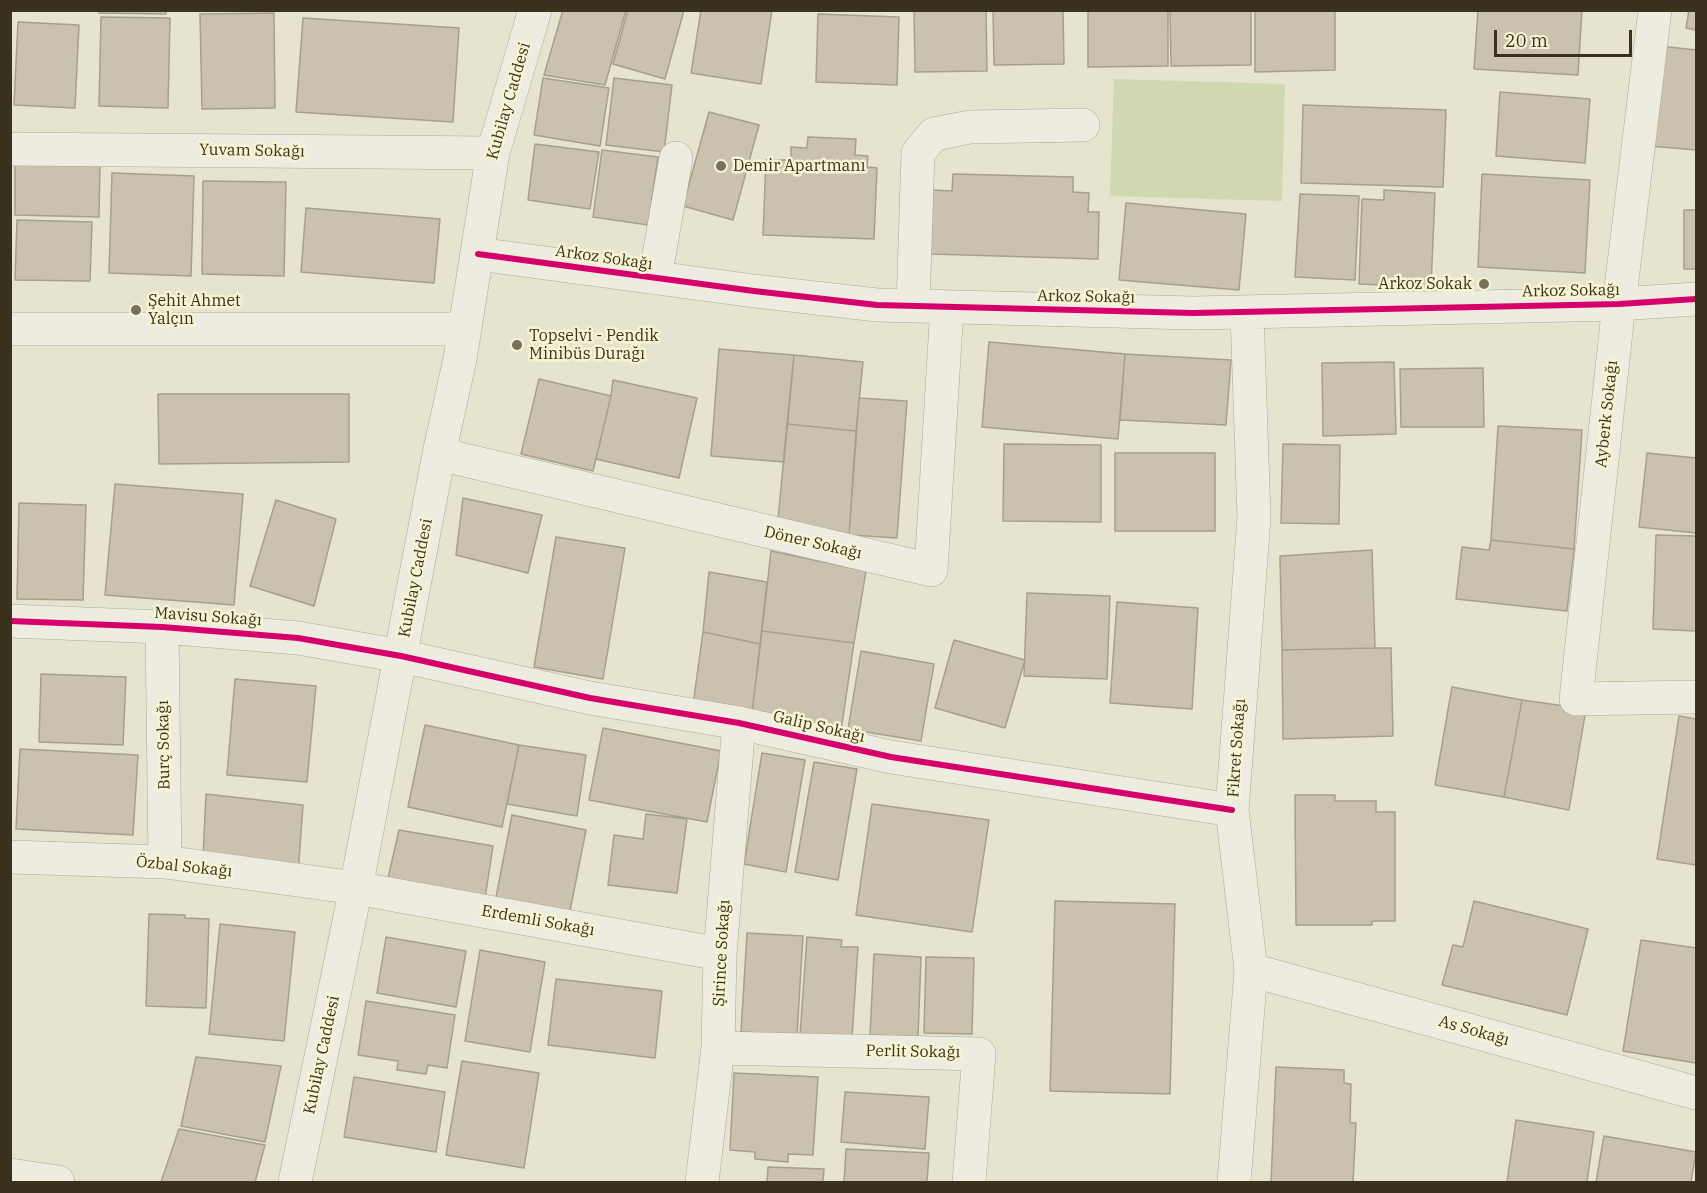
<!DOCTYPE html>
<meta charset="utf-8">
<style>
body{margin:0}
#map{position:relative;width:1707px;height:1193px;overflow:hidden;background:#e6e3ce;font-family:"IBM Plex Serif",serif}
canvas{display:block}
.frame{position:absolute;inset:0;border:12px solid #3b321e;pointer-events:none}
.scale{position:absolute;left:1494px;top:30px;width:138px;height:27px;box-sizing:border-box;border:3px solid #3b321e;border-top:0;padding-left:8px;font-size:18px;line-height:21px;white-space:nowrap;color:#3b321e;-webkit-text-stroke:4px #f7f4d4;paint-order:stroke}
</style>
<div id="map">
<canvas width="1707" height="1193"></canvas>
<div class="frame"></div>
<div class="scale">20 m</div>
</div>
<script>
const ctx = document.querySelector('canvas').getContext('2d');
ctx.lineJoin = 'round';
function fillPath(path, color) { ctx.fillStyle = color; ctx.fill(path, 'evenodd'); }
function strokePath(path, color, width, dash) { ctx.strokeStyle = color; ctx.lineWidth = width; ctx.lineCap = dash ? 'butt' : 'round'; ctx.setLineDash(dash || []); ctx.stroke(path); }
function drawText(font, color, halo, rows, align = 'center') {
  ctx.font = font + ' "IBM Plex Serif",serif'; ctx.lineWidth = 5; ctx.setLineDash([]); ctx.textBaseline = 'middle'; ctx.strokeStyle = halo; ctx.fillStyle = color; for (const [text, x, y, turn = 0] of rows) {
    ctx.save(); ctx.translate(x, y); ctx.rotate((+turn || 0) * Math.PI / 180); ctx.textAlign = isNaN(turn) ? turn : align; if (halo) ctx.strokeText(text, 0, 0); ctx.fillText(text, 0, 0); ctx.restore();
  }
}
fillPath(new Path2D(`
 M1114,79L1285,84L1282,201L1110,196Z`), '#cfd8b0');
const building = new Path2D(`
 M99,10H166V14L99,13Z
 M563,10H626L605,85L544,75Z
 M628,10H684L665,79L613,64Z
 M701,10H772L761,84L691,73Z
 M914,10H986L987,71L915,72Z
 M993,10H1063L1064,64L994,65Z
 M1088,10H1168V66L1088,67Z
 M1170,10H1251V65L1171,66Z
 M1255,10H1335V70L1255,72Z
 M1478,10H1582L1578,75L1474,69Z
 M1689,10H1696V30L1686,28Z
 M274,13L275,108L202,109L200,14Z
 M818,14L899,17L897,85L816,82Z
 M101,17L170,18L168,108L99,106Z
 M303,18L459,28L453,122L296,112Z
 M18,22L79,25L75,108L14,105Z
 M1660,46L1696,50V150L1650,146Z
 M543,78L609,88L600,146L534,135Z
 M614,78L672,85L664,152L606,145Z
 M1500,92L1590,99L1585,163L1496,156Z
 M1303,105L1446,110L1443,187L1301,183Z
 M709,112L759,125L733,220L683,206Z
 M808,137L856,139L855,155L868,156L867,167L877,168L874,239L763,235L766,160H791V147L807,148Z
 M535,144L599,152L590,209L528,200Z
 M602,150L658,157L648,225L593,217Z
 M15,163H100L99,217L15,215Z
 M112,173L194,176L191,276L109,273Z
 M953,174L1073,177V192L1089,193L1088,212H1099L1098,259L931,254L932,190L952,191Z
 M1482,174L1590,180L1585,273L1478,267Z
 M203,181L286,182L284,276L202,274Z
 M1384,190L1435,193L1431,287L1359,284L1362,199L1384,200Z
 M1300,194L1359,196L1355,280L1295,277Z
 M1126,203L1246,214L1239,290L1119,280Z
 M306,208L440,219L434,283L301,272Z
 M1684,210H1696V269H1684Z
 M17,220L92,222L90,281L15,280Z
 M989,342L1125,354L1118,439L982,427Z
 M719,349L794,355L784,462L711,456Z
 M1125,354L1231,360L1226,425L1120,420Z
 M794,355L863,362L856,431L787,424Z
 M1394,362L1396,434L1323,436L1322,363Z
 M1483,368L1484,427H1401L1400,369Z
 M539,379L611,396L593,471L521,454Z
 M613,380L697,398L679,478L596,459L611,396Z
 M158,394H349V462L159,464Z
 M859,398L907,401L897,538L849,535Z
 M787,424L856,431L849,535L777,530Z
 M1498,426L1582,430L1574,549L1491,540Z
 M1004,444L1101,445V522L1003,521Z
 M1283,444L1340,445L1339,524L1281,523Z
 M1115,453H1215V531H1115Z
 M1647,453L1696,458V533L1639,527Z
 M115,484L243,494L234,605L105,595Z
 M463,498L542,515L528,573L456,555Z
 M276,500L336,519L314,606L250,586Z
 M19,503L86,505L83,600L17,599Z
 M1656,535L1696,536V631L1653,629Z
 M556,537L625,548L603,679L534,667Z
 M1491,540L1574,549L1567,611L1456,599L1462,547L1489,550Z
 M1372,550L1375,648L1282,650L1280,556Z
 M771,551L866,571L854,643L762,631Z
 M709,572L767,582L760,644L703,632Z
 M1027,593L1110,596L1107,679L1024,676Z
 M1117,602L1198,608L1192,709L1110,703Z
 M762,631L854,643L841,731L752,713Z
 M703,632L760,644L752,713L693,705Z
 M954,640L1025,660L1005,728L935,708Z
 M1375,648H1391L1393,736L1283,739L1282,650Z
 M861,651L934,664L921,741L848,729Z
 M41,674L126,677L123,745L39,742Z
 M235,679L316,686L307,782L227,775Z
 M1452,687L1522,700L1504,797L1435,785Z
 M1522,700L1586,709L1569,810L1504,797Z
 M1679,716L1696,719V865L1657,859Z
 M425,725L519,745L502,827L408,807Z
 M603,728L721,751L707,822L589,800Z
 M519,745L586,755L577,816L507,804Z
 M20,749L138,755L133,835L16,829Z
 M762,753L805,760L786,872L744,864Z
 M814,762L857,769L838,880L795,872Z
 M206,794L303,805L298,874L203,857Z
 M1295,795H1335V801H1376V812H1395V921H1372V925H1296Z
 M872,804L989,820L972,932L856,915Z
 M646,814L687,819L677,893L608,885L614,835L643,839Z
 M512,815L586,830L570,911L496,897Z
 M399,830L493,846L484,905L386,887Z
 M1055,901L1175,904L1170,1094L1050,1091Z
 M1474,901L1588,929L1567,1015L1442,985L1453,945L1463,947Z
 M149,914L185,915V918L209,919L206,1008L146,1006Z
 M220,924L295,932L284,1041L209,1034Z
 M747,933L803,936L797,1035L741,1032Z
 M386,937L466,951L456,1007L377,993Z
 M807,937L842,940L841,947H858L852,1038L800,1035Z
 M1641,940L1696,948V1063L1623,1051Z
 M480,950L545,962L530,1052L465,1041Z
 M874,954L921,957L918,1037L870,1035Z
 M926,957L974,958L972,1034L924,1033Z
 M556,979L662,991L655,1058L548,1045Z
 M366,1001L455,1015L447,1068L428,1065L426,1074L397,1070L398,1061L358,1055Z
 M196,1057L281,1066L265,1142L181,1126Z
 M462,1061L539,1073L524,1168L446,1155Z
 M1276,1067L1344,1070V1083L1351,1084L1350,1123H1356L1353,1182H1271Z
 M734,1073L818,1077L813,1155L788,1154V1162L755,1159V1152L730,1150Z
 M354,1077L445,1092L436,1152L344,1137Z
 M845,1092L929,1097L925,1149L841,1142Z
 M1516,1120L1594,1132L1587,1182H1507Z
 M179,1129L265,1145L255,1182H161Z
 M1604,1136L1696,1152L1691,1182H1596Z
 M846,1149L929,1153L927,1182H844Z
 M768,1167L824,1169L823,1182H767Z`);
fillPath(building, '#cac2af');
strokePath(building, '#a69f8d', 1.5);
const minor = new Path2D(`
 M1655,10L1619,304L1576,699L1696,697
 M10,149L493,153
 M478,254L754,291L877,305L1193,313L1619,304L1696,299
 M655,278L676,158
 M913,306L918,153L934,134L970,127L1083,125
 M10,329H465
 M439,454L931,570L947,307
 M10,621L162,627L298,638L401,656L590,698L739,723L891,757L1232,810
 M162,627L165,862
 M10,857L165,862L356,888L720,954
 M1251,970L1696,1093
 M718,1048L979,1054L969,1182
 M10,1175L58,1182
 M295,1182L356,888L439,454L460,359L493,153L535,10
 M702,1182L718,1048L720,954L739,723
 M1234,1182L1251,970L1232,810L1254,518L1247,312`);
strokePath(minor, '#aba897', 34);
strokePath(minor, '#eeece0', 33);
strokePath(new Path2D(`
 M478,254L754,291L877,305L1193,313L1619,304L1696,299
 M10,621L162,627L298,638L401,656L590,698L739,723L891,757L1232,810`), '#d6006c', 6);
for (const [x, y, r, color] of [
 [721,166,6,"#77705c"],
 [1484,284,6,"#77705c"],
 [136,310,6,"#77705c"],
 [517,345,6,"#77705c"]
]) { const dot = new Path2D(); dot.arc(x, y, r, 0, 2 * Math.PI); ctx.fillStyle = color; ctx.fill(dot); strokePath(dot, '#f7f4d4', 2); }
drawText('16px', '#3b321e', '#f7f4d4', [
 ["Kubilay Caddesi",509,101,-74],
 ["Yuvam Sokağı",252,151,1],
 ["Arkoz Sokağı",604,258,8],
 ["Arkoz Sokağı",1571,291,-1],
 ["Arkoz Sokağı",1086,297,1],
 ["Ayberk Sokağı",1607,414,-84],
 ["Döner Sokağı",813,543,13],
 ["Kubilay Caddesi",416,578,-79],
 ["Mavisu Sokağı",208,617,4],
 ["Galip Sokağı",819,727,13],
 ["Burç Sokağı",164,745,-91],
 ["Fikret Sokağı",1237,748,-86],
 ["Özbal Sokağı",184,867,6],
 ["Erdemli Sokağı",538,921,10],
 ["Şirince Sokağı",722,953,-87],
 ["As Sokağı",1474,1031,16],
 ["Perlit Sokağı",913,1052,1],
 ["Kubilay Caddesi",322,1055,-78]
]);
drawText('16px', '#3b321e', '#f7f4d4', [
 ["Demir Apartmanı",733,166],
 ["Arkoz Sokak",1472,284,"right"],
 ["Şehit Ahmet",148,301],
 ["Yalçın",148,319],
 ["Topselvi - Pendik",529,336],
 ["Minibüs Durağı",529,354]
], 'left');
</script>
